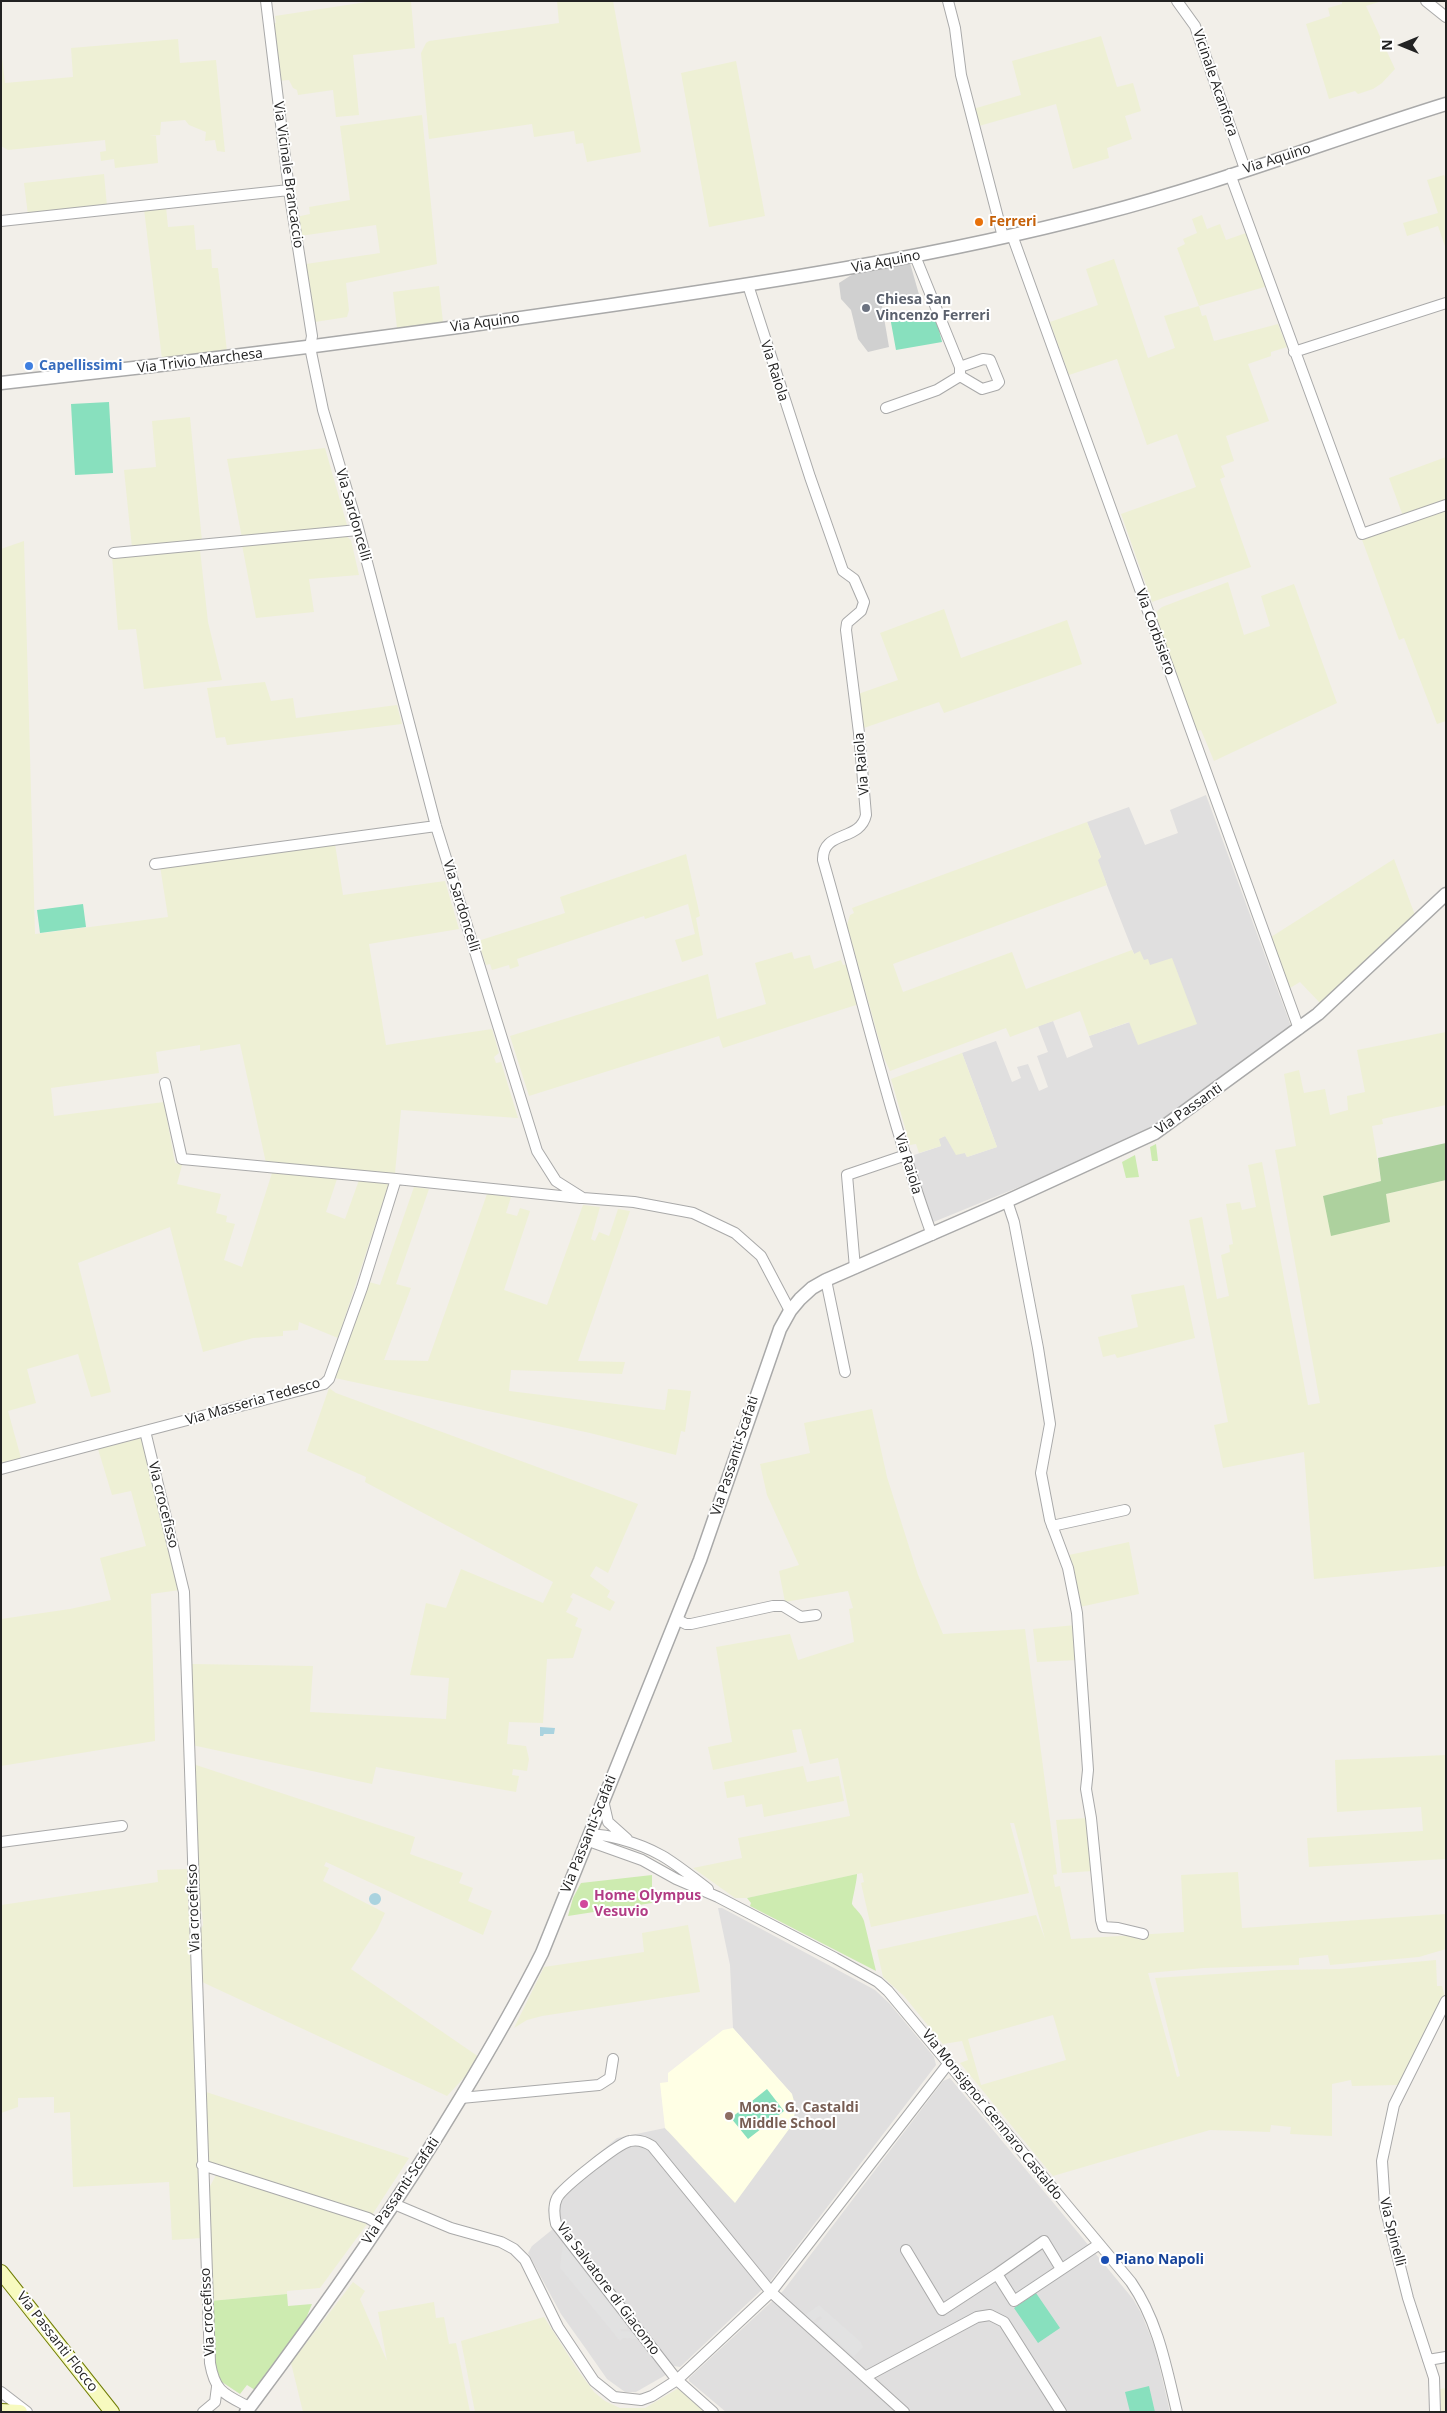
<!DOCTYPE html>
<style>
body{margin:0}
#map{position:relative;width:1447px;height:2413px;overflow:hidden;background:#f2efe9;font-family:"Open Sans",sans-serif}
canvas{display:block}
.frame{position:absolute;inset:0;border:2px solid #222;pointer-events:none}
.north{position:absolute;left:1377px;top:20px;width:50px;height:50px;-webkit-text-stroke:4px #fff;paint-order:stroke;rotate:270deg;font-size:14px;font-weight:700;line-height:20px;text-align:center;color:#222}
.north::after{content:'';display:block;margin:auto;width:18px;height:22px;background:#222;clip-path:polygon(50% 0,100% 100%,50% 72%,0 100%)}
</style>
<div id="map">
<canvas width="1447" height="2413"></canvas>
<div class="frame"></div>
<div class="north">N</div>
</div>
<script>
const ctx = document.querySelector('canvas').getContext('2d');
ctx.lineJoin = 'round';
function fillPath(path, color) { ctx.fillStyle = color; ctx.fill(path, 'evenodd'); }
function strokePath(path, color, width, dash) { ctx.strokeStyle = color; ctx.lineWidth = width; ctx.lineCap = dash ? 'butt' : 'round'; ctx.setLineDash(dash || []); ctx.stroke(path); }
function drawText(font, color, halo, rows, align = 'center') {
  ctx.font = font + ' "Open Sans",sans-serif'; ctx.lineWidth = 4; ctx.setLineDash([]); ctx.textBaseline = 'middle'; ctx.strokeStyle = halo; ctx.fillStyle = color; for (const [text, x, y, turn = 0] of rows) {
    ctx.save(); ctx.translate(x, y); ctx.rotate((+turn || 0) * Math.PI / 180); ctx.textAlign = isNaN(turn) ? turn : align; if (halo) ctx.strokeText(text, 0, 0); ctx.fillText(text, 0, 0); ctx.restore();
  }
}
fillPath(new Path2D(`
 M1206,795L1292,1029L1162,1125L1127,1143L931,1223L911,1156L941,1146L938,1139L945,1136L965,1153L967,1157L997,1147L962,1053L996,1041L1012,1082L1021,1078L1017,1067L1028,1064L1039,1091L1048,1087L1037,1056L1048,1052L1038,1026L1053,1021L1067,1058L1093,1047L1089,1036L1130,1022L1150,966L1134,954L1097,860L1101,857L1087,822L1129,807L1145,845L1178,833L1170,810Z
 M718,1908H722L739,1917L875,1990L889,2003L934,2057L936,2065L769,2283L680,2367L674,2366L664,2376L636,2392H625L607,2379L586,2349L561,2314L528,2253L532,2246L553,2229L548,2210L553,2191L617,2138L665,2128L668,2131L792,2094L733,2028L730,1965Z
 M950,2078L1133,2299L1141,2313L1155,2347L1170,2412H726L689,2381V2378L783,2291L943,2081Z`), '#e0dfdf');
fillPath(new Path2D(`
 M733,2028L792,2094L796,2108L792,2125L735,2203L665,2128L660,2083L668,2082V2073L723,2030Z`), '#ffffe5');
fillPath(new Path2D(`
 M910,263L920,298L882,306L889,347L868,352L858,339L851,310L841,299L839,283L853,274Z`), '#d0d0d0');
fillPath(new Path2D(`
 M373,1H411L415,48L353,55L359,115L336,117L333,90L298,95L297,90L293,88L289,80L278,81L271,23H276L275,16Z
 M557,1H613L641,152L587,162L583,143L576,144L574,131L534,137L532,124L429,139L421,53L426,43L429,41L559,23Z
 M1342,1H1382L1366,6L1395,69L1382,83L1373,89L1358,94L1355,91L1329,99L1306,24L1330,16L1328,8L1342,4Z
 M1101,36L1117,87L1133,83L1141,111L1125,116L1132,139L1107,148L1109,158L1073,169L1056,104L979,126L973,109L1021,95L1012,61Z
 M178,39L180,63L216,60L225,152L217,151L215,140L205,141L206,132L189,125L185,120L161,122L160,135L149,136H156L158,163L115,168L114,159L101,161L100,152L106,151L105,140L8,150L1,146V49L5,83L73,77L71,48Z
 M736,61L765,216L709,227L681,73Z
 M422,115L437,264L346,283L349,310L347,317L315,322L306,264L380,253L376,225L300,236L296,217L310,214L309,207L350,200L340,126Z
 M104,174L107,206L28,215L24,183Z
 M1444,175L1446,179V249L1438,226L1407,236L1403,223L1438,213L1427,180Z
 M166,207L168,227L194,225L196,250L211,249L212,268H218L227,352L162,359L144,209Z
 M1202,215L1207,229L1220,224L1226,240L1249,232L1268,286L1199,306L1202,316L1206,315L1214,341L1278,324L1287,347L1271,352V356L1248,364L1269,421L1226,436L1234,461L1221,466L1225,477L1220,479L1251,567L1152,602L1121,514L1196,487L1177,434L1147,445L1117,359L1069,375L1050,322L1098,305L1086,269L1114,259L1148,358L1175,348L1164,316L1199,306L1177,248L1185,244L1183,239L1197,233L1192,219Z
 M439,286L443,322L397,328L393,292Z
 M190,417L202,541L132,548L124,470L156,467L152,421Z
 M325,448L347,525L345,528L242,538L227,459Z
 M1446,457V501L1403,516L1389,478Z
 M1446,507V721L1437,724L1404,638L1399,640L1361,537Z
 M345,535L351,540L359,575L309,579L314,612L256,618L242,545Z
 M24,541L35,934L168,917L160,866L335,844L343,895L445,881L459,929L369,944L386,1045L492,1029L499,1053L494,1057L496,1063L501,1062L518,1118L401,1110L395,1173L266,1163L240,1044L200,1051V1045L156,1052L159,1073L51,1088L54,1116L164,1102L175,1163L182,1165L177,1184L221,1194L216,1213L227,1216L226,1222L235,1224L224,1260L242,1267L272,1173L337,1179L326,1212L345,1219L359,1180L389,1183L338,1338L299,1322L298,1330L283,1331V1336L253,1338L203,1352L170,1227L78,1263L111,1392L91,1397L78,1354L27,1369L36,1403L8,1411L21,1458L1,1463V549Z
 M200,550L208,622L222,680L144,689L136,629L118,630L112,556Z
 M1228,582L1244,635L1270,626L1261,596L1294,584L1337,703L1214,761L1201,730L1197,731L1154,614L1162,607Z
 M944,609L961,658L1067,620L1082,664L944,713L939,702L861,729L858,694L898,680L880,633Z
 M265,682L271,701L293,698L296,718L397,705L402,724L227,745L225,737L216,738L207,688Z
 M1087,822L1101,857L1098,860L1107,885L893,964L903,992L1012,952L1026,989L1132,950L1134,954L1140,951L1144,960L1148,959L1150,965L1172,958L1197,1024L1138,1045L1129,1022L1089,1036L1080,1011L1010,1037L1006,1028L890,1071L884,1058L847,925L850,915L854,913L852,908Z
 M686,854L700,916L696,918L703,955L682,962L675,940L695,934L688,904L645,919L644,916L517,959L519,966L510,969L509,965L492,970L490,964L486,965L478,941L565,913L560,897Z
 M1394,859L1415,915L1320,1003L1300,982L1290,988L1271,937Z
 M792,952L794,959L810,955L814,969L841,960L843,965L848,964L859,1004L723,1048L719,1036L529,1096L510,1036L708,974L717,1019L766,1004L755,963Z
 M1446,1032V1105L1382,1119L1383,1124L1372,1126L1381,1181L1323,1196L1386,1194L1446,1180V1566L1314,1579L1304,1452L1223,1468L1214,1425L1228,1422L1189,1220L1202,1217L1217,1299L1229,1296L1221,1255L1230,1252L1229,1245L1233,1244L1226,1204L1240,1202L1242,1210L1256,1207L1248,1165L1262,1162L1308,1405L1320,1403L1275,1150L1296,1146L1284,1074L1299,1070L1304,1093L1325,1089L1330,1115L1348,1110L1347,1096L1365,1092L1357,1050Z
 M962,1053L997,1147L967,1157L965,1153L956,1155L945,1136L939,1139L941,1146L919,1153L916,1144L910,1145L891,1079Z
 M414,1187L429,1189L396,1284L411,1288L384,1360L428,1361L487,1194L511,1197L506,1213L517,1216L520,1208L530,1211L504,1290L547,1305L583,1205L600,1207L591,1239L595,1241L599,1232L609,1236L618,1209L630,1211L578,1361L625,1362L622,1374L511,1370L509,1391L665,1410L668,1389L691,1391L685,1432L681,1431L676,1455L590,1433L335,1378L369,1282L380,1285Z
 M1184,1285L1195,1338L1117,1358L1115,1354L1103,1357L1098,1337L1138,1327L1131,1295Z
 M329,1388L336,1393L638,1504L608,1573L596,1566L590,1576L610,1591L607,1597L615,1602L610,1611L573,1593L570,1597L573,1599L566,1612L578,1618L575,1626L582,1629L573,1658L547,1659L543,1723L509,1722L507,1744L526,1746L529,1759L527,1771L513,1769L512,1775L519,1776L516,1792L376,1767L372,1784L192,1745L191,1664L313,1666L310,1712L446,1719L449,1678L410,1675L426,1603L446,1608L461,1569L543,1603L553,1582L365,1482L366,1477L307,1451Z
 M872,1409L887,1477L918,1575L943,1634L1025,1629L1057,1874L1053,1875L1055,1887L1060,1886L1071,1939L1184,1932L1181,1875L1238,1872L1242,1928L1446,1914V1949L1419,1957L1330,1965L1328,1955L1299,1958V1965L1204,1968L1148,1973L1177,2077L1180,2076L1155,1978L1279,1970L1340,1969L1436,1960L1437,1986H1442L1445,1997L1399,2085L1352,2086L1351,2080L1332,2084V2136L1290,2134L1291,2127L1271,2125L1270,2132L1210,2130L1053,2176L960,2063L968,2060L962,2041L943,2044L904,1996L883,1977L877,1950L1036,1915L1045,1939L1014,1823H1010L1029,1893L871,1927L861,1883L864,1882L862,1873L747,1898H735L693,1868L742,1858L738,1838L850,1816L838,1758L810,1764L801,1729L792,1730L797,1752L713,1770L708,1747L732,1742L716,1647L790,1634L798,1660L854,1642L849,1609L853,1608L848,1591L785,1602L779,1571L799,1565L767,1495L760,1464L810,1453L804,1423ZM1053,2015L1066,2060L981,2085L968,2039Z
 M142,1438L180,1590L151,1594L155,1741L1,1766V1619L70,1609L111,1600L100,1558L146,1546L131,1491L112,1495L98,1449Z
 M1129,1542L1139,1594L1080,1607L1073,1565L1069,1555Z
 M1076,1625L1078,1660L1037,1662L1033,1629Z
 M1446,1755V1859L1309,1867L1307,1838L1423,1831L1421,1807L1337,1812L1335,1760Z
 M193,1764L415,1837L410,1854L463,1873L459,1883L473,1888L468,1901L492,1911L483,1935L326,1862L324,1866L329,1868L323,1881L385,1913L377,1930L351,1969L479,2057L474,2067L447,2096L200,1981L199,1933L203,1925L202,1912L197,1902Z
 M803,1766L807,1782L839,1776L844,1801L764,1817L762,1804L746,1807L744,1795L727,1798L724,1782Z
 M1088,1818L1093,1871L1062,1873L1056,1820Z
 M187,1869L202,2238L172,2240L169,2182L73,2187L70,2112L54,2113V2097L18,2098V2107L1,2113V1905L158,1882L157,1870Z
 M688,1925L700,1992L542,2016L527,2020L514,2028L544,1967L644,1952L642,1933Z
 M203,2091L409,2158L372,2215L205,2161Z
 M217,2173L365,2221L367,2224L320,2288L287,2291V2294L210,2301L207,2192Z
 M353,2282L365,2291L360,2299L387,2361L378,2312L434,2302L436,2318L444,2317L449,2344L456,2343L470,2412H303L291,2363Z
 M544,2317L577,2369L594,2392L605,2401L620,2408H645L677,2389L681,2390L707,2412H475L461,2341Z
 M1446,2388V2412H1441L1440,2389Z`), '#eef0d5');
fillPath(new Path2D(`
 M1156,1144L1158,1161H1152L1150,1147Z
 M1135,1155L1139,1177L1126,1178L1122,1162Z
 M857,1874C857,1881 852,1901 852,1904C853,1907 862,1914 864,1921L876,1971L750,1906L751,1903L747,1898Z
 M652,1875V1903L568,1916L573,1898L581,1883Z
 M287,2294L288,2306L312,2304L305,2321L255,2390L247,2385L240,2394L219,2380L216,2374L210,2301Z`), '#cdebb0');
fillPath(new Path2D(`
 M1446,1143V1180L1386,1194L1390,1222L1331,1236L1323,1196L1381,1181L1378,1158Z`), '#add19e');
fillPath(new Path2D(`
 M934,310L942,342L896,350L890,317Z
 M109,402L113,473L75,475L71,404Z
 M83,904L86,927L40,933L37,910Z
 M767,2089L784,2111L748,2139L731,2118Z
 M1036,2293L1060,2328L1038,2343L1014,2308Z
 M1149,2386L1155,2412H1130L1125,2392Z`), '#88e0be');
fillPath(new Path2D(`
 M563,2243L627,2323V2329H620L621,2331L637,2332L641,2339L623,2338L620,2341L560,2268Z
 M819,2305L861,2342L863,2347L854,2357L816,2323L822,2318L820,2316L812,2322L805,2315Z`), '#e2e2e2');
fillPath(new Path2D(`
 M540,1727L555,1728L554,1734H544L543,1736H540Z
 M369 1899a6 6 0 1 1 12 0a6 6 0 1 1-12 0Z`), '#aad3df');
const minor = new Path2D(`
 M266,1L289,190L312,336L310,347L323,410L357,524L436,826L537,1151L556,1181L583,1198L634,1202L693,1213L735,1233L761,1256L790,1311
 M948,1L955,28L961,75L1003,237
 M1177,1L1195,26L1245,169
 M1426,1L1446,17
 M1230,174L1362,534L1446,505
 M1,221L289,190
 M1012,235L1299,1029
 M748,285L810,477L843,571L854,579L864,602L861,611L847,623L846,630L859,733L866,815C860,842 822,830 823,860C859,985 888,1113 932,1235
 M1294,352L1446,303
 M960,367L983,359L990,360L999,382L996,385L982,389L960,376
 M886,408L937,390L960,376V367L915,256
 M114,553L358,530
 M155,864L436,826
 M165,1083L182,1159L396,1179
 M1007,1201L1014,1222L1038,1348L1050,1424L1041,1473L1050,1520L1068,1568L1077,1613L1088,1770L1086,1789L1091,1818L1101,1920L1103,1927L1118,1928L1143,1934
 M855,1268L847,1175L906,1155
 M826,1280L845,1372
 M145,1431L184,1592L210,2363C215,2392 224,2394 249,2407
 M1,1469L324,1384L329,1379L362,1288L396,1179L580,1198
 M1052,1526L1125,1510
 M676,1619L686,1624H691L773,1606H783L801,1617L816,1615
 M603,1800L608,1822L627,1839
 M589,1835C600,1834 609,1836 620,1839C661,1850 675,1864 708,1889
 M586,1840L642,1860L676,1879L718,1897L835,1958L878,1982L888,1991L1131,2282C1158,2321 1166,2366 1177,2412
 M1,1842L122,1826
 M461,2098L599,2085L610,2078L613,2059
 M202,2165L368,2218L380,2225
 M394,2204L451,2228L501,2242L514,2249L525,2260L558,2327L594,2381L614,2397L641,2400L652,2396L677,2380L771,2292L948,2064
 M906,2250L942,2310L997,2274L1014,2301L1098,2245
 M997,2274L1044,2241L1061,2269
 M1428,2360L1446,2357
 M865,2377L977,2317L990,2315L1004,2322L1061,2412
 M1,2392L27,2412
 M203,2412L215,2402L217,2387
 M713,2412L677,2380L556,2224C554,2215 553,2206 557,2198C563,2187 619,2143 630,2141C639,2139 646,2142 652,2146L771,2292L904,2412
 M1435,2412L1434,2378L1408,2298L1385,2207L1382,2161L1394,2105L1446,2001`);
const tertiary = new Path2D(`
 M1,383C205,361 409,335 612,305C776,281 939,256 1100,214C1217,184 1330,140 1446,104
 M246,2412C322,2311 395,2207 460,2099C489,2051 517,2003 542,1953L700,1560L780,1329L790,1311L800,1299L812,1288L826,1280L1007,1201L1155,1133L1318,1014L1446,894`);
const secondary = new Path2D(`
 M1,2272L112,2412
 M1,2411L20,2412`);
strokePath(minor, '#a9a9a9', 12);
strokePath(tertiary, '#a9a9a9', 15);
strokePath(secondary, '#707d05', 16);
strokePath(minor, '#fff', 10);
strokePath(tertiary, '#fff', 12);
strokePath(secondary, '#f7fabf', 14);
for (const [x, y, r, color] of [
 [979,222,5,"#e8710a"],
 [866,308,5,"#6b7280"],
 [29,366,5,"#3f7fe0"],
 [584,1904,5,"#d1479c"],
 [729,2116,5,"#8d6e63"],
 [1105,2260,5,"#1a4fb4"]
]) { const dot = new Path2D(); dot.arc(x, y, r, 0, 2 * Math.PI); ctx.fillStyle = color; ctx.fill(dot); strokePath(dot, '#fff', 2); }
drawText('14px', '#222', '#fff', [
 ["Vicinale Acanfora",1215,83,71],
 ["Via Aquino",1277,159,-18],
 ["Via Vicinale Brancaccio",288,175,82],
 ["Via Aquino",886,262,-11],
 ["Via Aquino",485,323,-8],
 ["Via Trivio Marchesa",200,361,-7],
 ["Via Raiola",774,371,72],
 ["Via Sardoncelli",353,515,74],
 ["Via Corbisiero",1155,632,70],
 ["Via Raiola",862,764,-95],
 ["Via Sardoncelli",461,906,73],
 ["Via Passanti",1189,1109,-35],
 ["Via Raiola",908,1164,73],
 ["Via Masseria Tedesco",253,1402,-16],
 ["Via Passanti-Scafati",735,1456,-72],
 ["Via crocefisso",163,1505,76],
 ["Via Passanti-Scafati",589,1834,-68],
 ["Via crocefisso",194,1908,-92],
 ["Via Monsignor Gennaro Castaldo",992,2115,51],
 ["Via Passanti-Scafati",401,2191,-56],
 ["Via Spinelli",1392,2232,76],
 ["Via Salvatore di Giacomo",608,2289,53],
 ["Via crocefisso",208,2312,-93],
 ["Via Passanti Flocco",57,2342,52]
]);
drawText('bold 14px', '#c56008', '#fff', [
 ["Ferreri",989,222]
], 'left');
drawText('bold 14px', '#5b616d', '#fff', [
 ["Chiesa San",876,300],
 ["Vincenzo Ferreri",876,316]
], 'left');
drawText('bold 14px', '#366cbe', '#fff', [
 ["Capellissimi",39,366]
], 'left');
drawText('bold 14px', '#b23c85', '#fff', [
 ["Home Olympus",594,1896],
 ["Vesuvio",594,1912]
], 'left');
drawText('bold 14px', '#785e54', '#fff', [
 ["Mons. G. Castaldi",739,2108],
 ["Middle School",739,2124]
], 'left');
drawText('bold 14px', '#164399', '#fff', [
 ["Piano Napoli",1115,2260]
], 'left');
</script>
